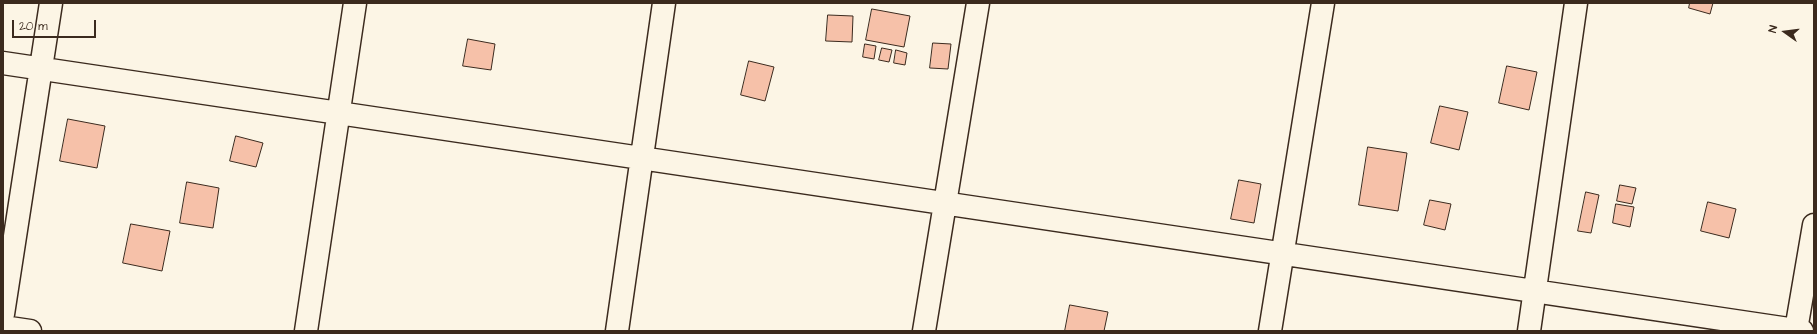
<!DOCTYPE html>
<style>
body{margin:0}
#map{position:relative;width:1817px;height:334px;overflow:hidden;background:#fcf5e5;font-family:"Architects Daughter",sans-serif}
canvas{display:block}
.frame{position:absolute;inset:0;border:4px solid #3b2a1e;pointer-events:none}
.north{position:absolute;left:1765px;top:12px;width:40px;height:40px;-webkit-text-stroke:3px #fcf5e5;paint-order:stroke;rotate:284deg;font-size:11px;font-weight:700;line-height:16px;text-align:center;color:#3b2a1e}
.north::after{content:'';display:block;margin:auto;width:14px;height:18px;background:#3b2a1e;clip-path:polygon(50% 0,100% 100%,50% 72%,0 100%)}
.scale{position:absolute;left:12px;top:20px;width:84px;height:18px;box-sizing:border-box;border:2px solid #3b2a1e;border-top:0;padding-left:5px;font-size:12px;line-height:14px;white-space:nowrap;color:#3b2a1e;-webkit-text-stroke:3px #fcf5e5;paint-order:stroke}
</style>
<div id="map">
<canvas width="1817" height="334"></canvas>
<div class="frame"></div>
<div class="north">N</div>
<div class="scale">20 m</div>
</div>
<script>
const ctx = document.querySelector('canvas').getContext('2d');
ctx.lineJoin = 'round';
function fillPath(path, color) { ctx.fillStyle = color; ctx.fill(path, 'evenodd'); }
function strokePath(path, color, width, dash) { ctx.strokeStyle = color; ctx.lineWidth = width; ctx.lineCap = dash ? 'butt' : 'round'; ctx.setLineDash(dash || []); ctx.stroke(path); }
const building = new Path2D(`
 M1690,3H1713L1710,14L1689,8Z
 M872,9L910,16L904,47L866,40Z
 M828,15L853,16L852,42L826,41Z
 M468,39L495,44L491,70L463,66Z
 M933,43L951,44L948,69L930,68Z
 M865,44L876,46L874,59L863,57Z
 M882,48L892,50L889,62L879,60Z
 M896,50L907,53L905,65L894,63Z
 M749,61L774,67L765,101L741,95Z
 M1507,66L1537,72L1529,110L1499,103Z
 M1440,106L1468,112L1459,150L1431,143Z
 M68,119L105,126L97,168L60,161Z
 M236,136L263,143L256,167L230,161Z
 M1368,147L1407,153L1398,211L1359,205Z
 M1239,180L1261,184L1254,223L1231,219Z
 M187,182L219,188L213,228L180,223Z
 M1620,185L1636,188L1632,204L1617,201Z
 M1586,192L1599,195L1591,233L1578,231Z
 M1430,200L1451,204L1445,230L1424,225Z
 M1708,202L1736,209L1729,238L1701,231Z
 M1616,204L1634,207L1630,227L1613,223Z
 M131,224L170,231L162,271L123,263Z
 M1070,305L1108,312L1104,331H1065Z`);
fillPath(building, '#f6c1a9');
strokePath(building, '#3b2a1e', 1);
const minor = new Path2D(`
 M3,63L1802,331
 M3,314L51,3
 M3,327L30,331
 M1796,330L1814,225
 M306,331L355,3
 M617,331L664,3
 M924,331L978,3
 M1270,331L1323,3
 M1529,331L1576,3`);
strokePath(minor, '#3b2a1e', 25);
strokePath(minor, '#fcf5e5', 22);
</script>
